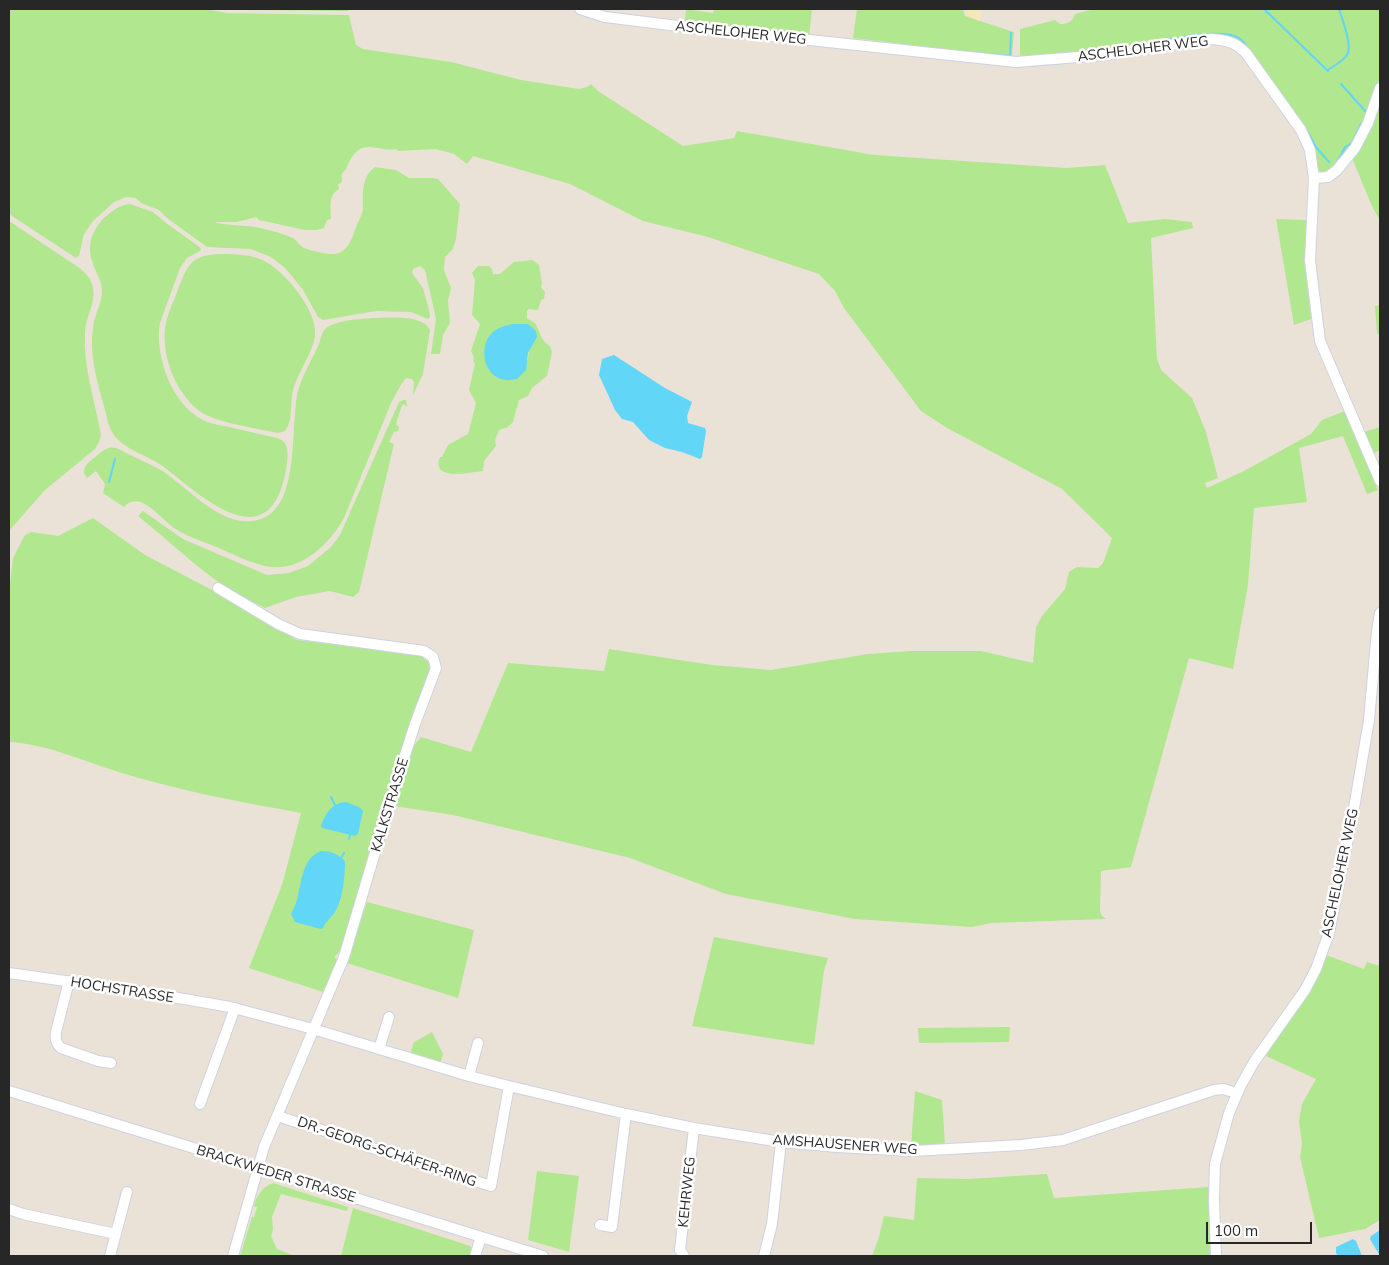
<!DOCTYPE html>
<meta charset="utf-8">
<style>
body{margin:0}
#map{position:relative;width:1389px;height:1265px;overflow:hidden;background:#ebe2d7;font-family:Mulish,sans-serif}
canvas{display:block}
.frame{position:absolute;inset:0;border:10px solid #272727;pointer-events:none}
.scale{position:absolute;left:1206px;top:1222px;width:106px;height:22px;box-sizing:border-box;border:2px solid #272727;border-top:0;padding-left:6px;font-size:15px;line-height:18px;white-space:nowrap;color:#272727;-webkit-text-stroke:4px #fff;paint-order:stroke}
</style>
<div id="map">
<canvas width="1389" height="1265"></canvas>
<div class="frame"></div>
<div class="scale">100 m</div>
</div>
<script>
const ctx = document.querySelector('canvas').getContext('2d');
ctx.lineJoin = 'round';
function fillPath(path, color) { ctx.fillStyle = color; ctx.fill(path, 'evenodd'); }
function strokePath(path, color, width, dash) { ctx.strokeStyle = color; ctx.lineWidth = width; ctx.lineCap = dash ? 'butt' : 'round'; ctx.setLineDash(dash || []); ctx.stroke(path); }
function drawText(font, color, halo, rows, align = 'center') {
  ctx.font = font + ' Mulish,sans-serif'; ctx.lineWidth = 5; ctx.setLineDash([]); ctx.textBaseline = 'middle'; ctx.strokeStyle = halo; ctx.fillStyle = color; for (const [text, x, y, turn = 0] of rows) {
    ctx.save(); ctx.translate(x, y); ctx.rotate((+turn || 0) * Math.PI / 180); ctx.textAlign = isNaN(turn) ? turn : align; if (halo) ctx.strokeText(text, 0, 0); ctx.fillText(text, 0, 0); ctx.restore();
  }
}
fillPath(new Path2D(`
 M9,9H205L227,13L349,15L356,45L363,49L451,62L521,80L579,89L587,87L591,84L598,91L683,146L734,138L737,131L874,155L1067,168L1105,165L1128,223L1165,219L1192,222L1193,228L1151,238L1157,359L1161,370L1192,398L1206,432L1218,478L1205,483L1207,488L1244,471L1311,434L1322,420L1345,411L1378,490L1367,494L1343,436L1299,448L1307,502L1254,508L1248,585L1233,669L1189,658L1131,867L1101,871L1100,911L1102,916L1106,919L991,923L972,927L855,919L726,894L630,858L453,815L394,806L412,748L421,737L471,752L508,663L604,671L609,649L712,665L771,670L868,654L911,651H981L1033,663L1036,627L1042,616L1065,589L1069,572L1077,567L1098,568L1103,563L1112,538L1062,489L947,428L921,411L844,308L835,291L819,274L708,237L643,221L570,184L473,156L467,164L454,154L436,149L398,151L396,149C387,151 377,147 368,147C357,147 350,158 347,167C346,170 343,171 342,174C341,176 342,179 342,182L338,184L339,189C328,195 331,207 331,219L327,220L324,228L317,230H305L259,220L256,217L237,222H214C230,227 249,224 264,229C273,231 284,234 293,238C297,241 300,246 304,248C309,250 314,251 319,252C341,258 348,251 355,230C357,223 362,216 363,209C363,194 361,177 375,167L396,170L409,178H433L438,179L460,204L456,239L453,249L445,257L444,270L451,288L448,301L450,323L443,335L440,354H431L436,319L425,270L420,266L413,269L412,273L423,288L429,310L430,317L428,319L411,312L376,311L323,320L318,317L303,290L292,276L284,267L271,257L251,249L207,247L167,218L159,210L141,203L136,198L126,197L114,202L93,221L84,234L79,256L75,258L73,256L12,216L9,212Z
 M235,9H348V11L237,10Z
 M686,9L713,13L714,9H812L809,37L685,23Z
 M857,9H963L965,16L1014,32L1012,55L1010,57L853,38Z
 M1094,9H1380V76L1365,123L1351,147L1335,169L1326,174L1321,173L1318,169L1313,149L1250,50L1240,41L1229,36L1211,35L1103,52L1024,58L1020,55V29L1055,20L1060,24C1068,24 1072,22 1075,14Z
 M1380,101V221L1371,204L1352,158Z
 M130,204L153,212L166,223L201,248L200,251L187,258L180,268L160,323C154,355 172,405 203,420C210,424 220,425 229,427C245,431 261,434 277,438C281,439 284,441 286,445C291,456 283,490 276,500C249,547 187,483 161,465C145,454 118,448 110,428C107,421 106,413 104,406C97,381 89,354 93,328C94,315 102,304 102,291C102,283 98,276 95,269C86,249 89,234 104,218C112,211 119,205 130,204Z
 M1276,219L1306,220L1305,262L1311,319L1294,325Z
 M9,221L78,267C85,272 92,279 93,288C96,303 85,318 85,333C83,367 95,401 101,435L99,442L95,449L45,490L9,531Z
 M218,254C231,254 247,254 260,259C283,268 319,311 315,337C312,353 299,371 294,387C289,401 294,420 285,431L278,433C260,429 214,422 201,412C176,394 162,358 165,328C167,315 173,303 177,292C187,267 189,256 218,254Z
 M532,260L539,265L542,283L541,287L545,292L544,299L541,300L538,310L529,309L527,311V319C543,323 535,337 550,346L552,352L547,376L532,388L528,396L519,400L513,422L508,427L499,430L495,440L496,446L484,461L483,471C472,472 430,482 440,457H442L448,445L468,434L476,403L469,390L475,364L473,361L474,357L471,351L480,324L472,315L475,280L472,273L478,266H489L492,269L493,274H500L514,262ZM512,324C526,324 531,322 537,337C532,344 528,350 528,360L484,355L488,341Z
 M1380,305V334H1377L1375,306Z
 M373,318C387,318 423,314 430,330L423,374L413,395L414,382L412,379L406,378L402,383L391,403L344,518C329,545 299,574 265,566C249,562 234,555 219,548C204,542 188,537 174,528C163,520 153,507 141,502C134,500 128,502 124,507L103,493L105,484L96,471L87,478L84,473C83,466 89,462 94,458C98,455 104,449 109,448C116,446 124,452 130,455C141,460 151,465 161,470C187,487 219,525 252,521C303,516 289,426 298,391C302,376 311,361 318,346C321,341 321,333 325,329C335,320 360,319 373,318Z
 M404,400H406L407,407L404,404L402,405L396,424L399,427L398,431L394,432L389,442L394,444L359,592L353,597L330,591L296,597L265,608C250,600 234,593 220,583C191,563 166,538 138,516L143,511L183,539L267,575L289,573L308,566L331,547L340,535L399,402Z
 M1380,427V450L1374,453L1364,432Z
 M93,518L145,555L216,592L297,640L420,655L428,662L430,670L386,802L381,805L366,871L342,949L334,957L338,960L323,992L249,968L282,885L301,813C241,802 181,791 122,773C85,762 48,744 9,742V592L13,558L25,535L31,532L58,536Z
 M367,902L474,930L458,998L347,963Z
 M714,937L828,958L824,971L814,1045L692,1026Z
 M1326,955L1364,969L1367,962L1380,966V1220L1365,1229L1319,1238L1300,1157L1302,1144L1299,1121L1302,1104L1316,1079L1266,1056Z
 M1010,1027L1009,1042L919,1043L918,1028Z
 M432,1032L443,1054L440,1063L410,1054L414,1042Z
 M915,1091L942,1100L945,1145H911Z
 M537,1171L579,1176L569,1252L528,1240Z
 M1047,1174L1054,1198L1209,1187L1212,1256H872L879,1237L884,1216L914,1220L917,1178L968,1179Z
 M273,1183L348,1207L347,1211L281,1194L272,1217L273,1230L271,1236L277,1249L295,1256H240L252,1217H254L257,1207L254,1206C257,1195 262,1187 273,1183Z
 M353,1208L470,1246L472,1250L471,1256H341Z`), '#b1e78f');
fillPath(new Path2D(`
 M968,9H983L979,21L966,15Z`), '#f4e8b7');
fillPath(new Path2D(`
 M512,324H528L536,331L537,337L528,353L526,370L517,379C512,380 506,381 501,379C482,373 479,344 493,332C499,327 505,326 512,324Z
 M614,355L665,388L692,402L687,416L688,423L705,428L706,431L702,457L700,459L682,452L665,448L649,440L633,422L622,419L615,410L599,375L602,359Z
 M346,802L359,807L363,811L358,834L355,836L322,828L321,826C325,814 332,803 346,802Z
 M321,851C331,851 338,854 345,861C345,876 343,899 335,912C331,918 326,921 323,928L321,929L295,922L291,914C294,908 297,902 298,895C302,879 303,858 321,851Z
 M1380,1230V1256L1370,1239L1371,1236Z
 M1353,1239L1356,1241L1362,1256H1338L1336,1253V1247Z`), '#61d6f6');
strokePath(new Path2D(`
 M1264,9L1328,71
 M1144,44C1166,40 1220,27 1239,38C1244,41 1246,46 1249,50
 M976,53L1011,56
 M1010,56L1011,33
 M1027,66L1062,63
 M1328,70C1334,66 1343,61 1347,55C1353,46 1342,19 1339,9
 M1341,84L1366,112
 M1306,129L1316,147L1329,162
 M1338,161L1345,147L1352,143L1361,124
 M109,482L115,459
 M331,797L335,805
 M349,839L350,835
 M341,858L344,853`), '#61d6f6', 2);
const minor = new Path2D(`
 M580,9L605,17L678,26L1016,62L1103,55L1211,39C1226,40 1235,42 1246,53L1301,130L1310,150L1314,178L1310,261L1320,341L1380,481
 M1314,178L1328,177L1337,170L1355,148L1368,123L1380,88
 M218,588L278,624L300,634L424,651L433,657L436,668L415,724L390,802L344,957L264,1147L233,1256
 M9,973L150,993L230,1007L313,1029L469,1076L509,1086L626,1114L694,1128L781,1142L837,1147L913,1151L1021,1145L1063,1140L1214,1090L1223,1089L1237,1093
 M69,981L56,1032C55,1040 56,1043 61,1048L98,1061L111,1063
 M379,1049L389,1017
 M469,1076L478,1043
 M9,1091L543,1256
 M200,1104L235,1008
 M277,1116L363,1143L366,1146L491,1186L509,1086
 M9,1209L23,1214L116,1234
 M600,1225L612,1227L626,1114
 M110,1256L127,1192
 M475,1256L481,1237
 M684,1256L680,1250L694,1128
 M764,1256L772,1224L781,1142
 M1216,1256L1214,1200L1215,1164L1229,1113L1241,1085L1254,1062L1305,990L1316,969L1329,933L1353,814L1369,720L1377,631L1380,613`);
strokePath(minor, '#cdd2e2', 12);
strokePath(minor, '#fff', 10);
drawText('14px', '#272727', '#fff', [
 ["ASCHELOHER WEG",741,33,6],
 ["ASCHELOHER WEG",1143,49,-7],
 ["KALKSTRASSE",390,805,-73],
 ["ASCHELOHER WEG",1340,873,-78],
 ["HOCHSTRASSE",122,990,9],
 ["AMSHAUSENER WEG",845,1145,4],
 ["DR.-GEORG-SCHÄFER-RING",387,1152,19],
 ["BRACKWEDER STRASSE",276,1174,17],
 ["KEHRWEG",687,1192,-84]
]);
</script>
